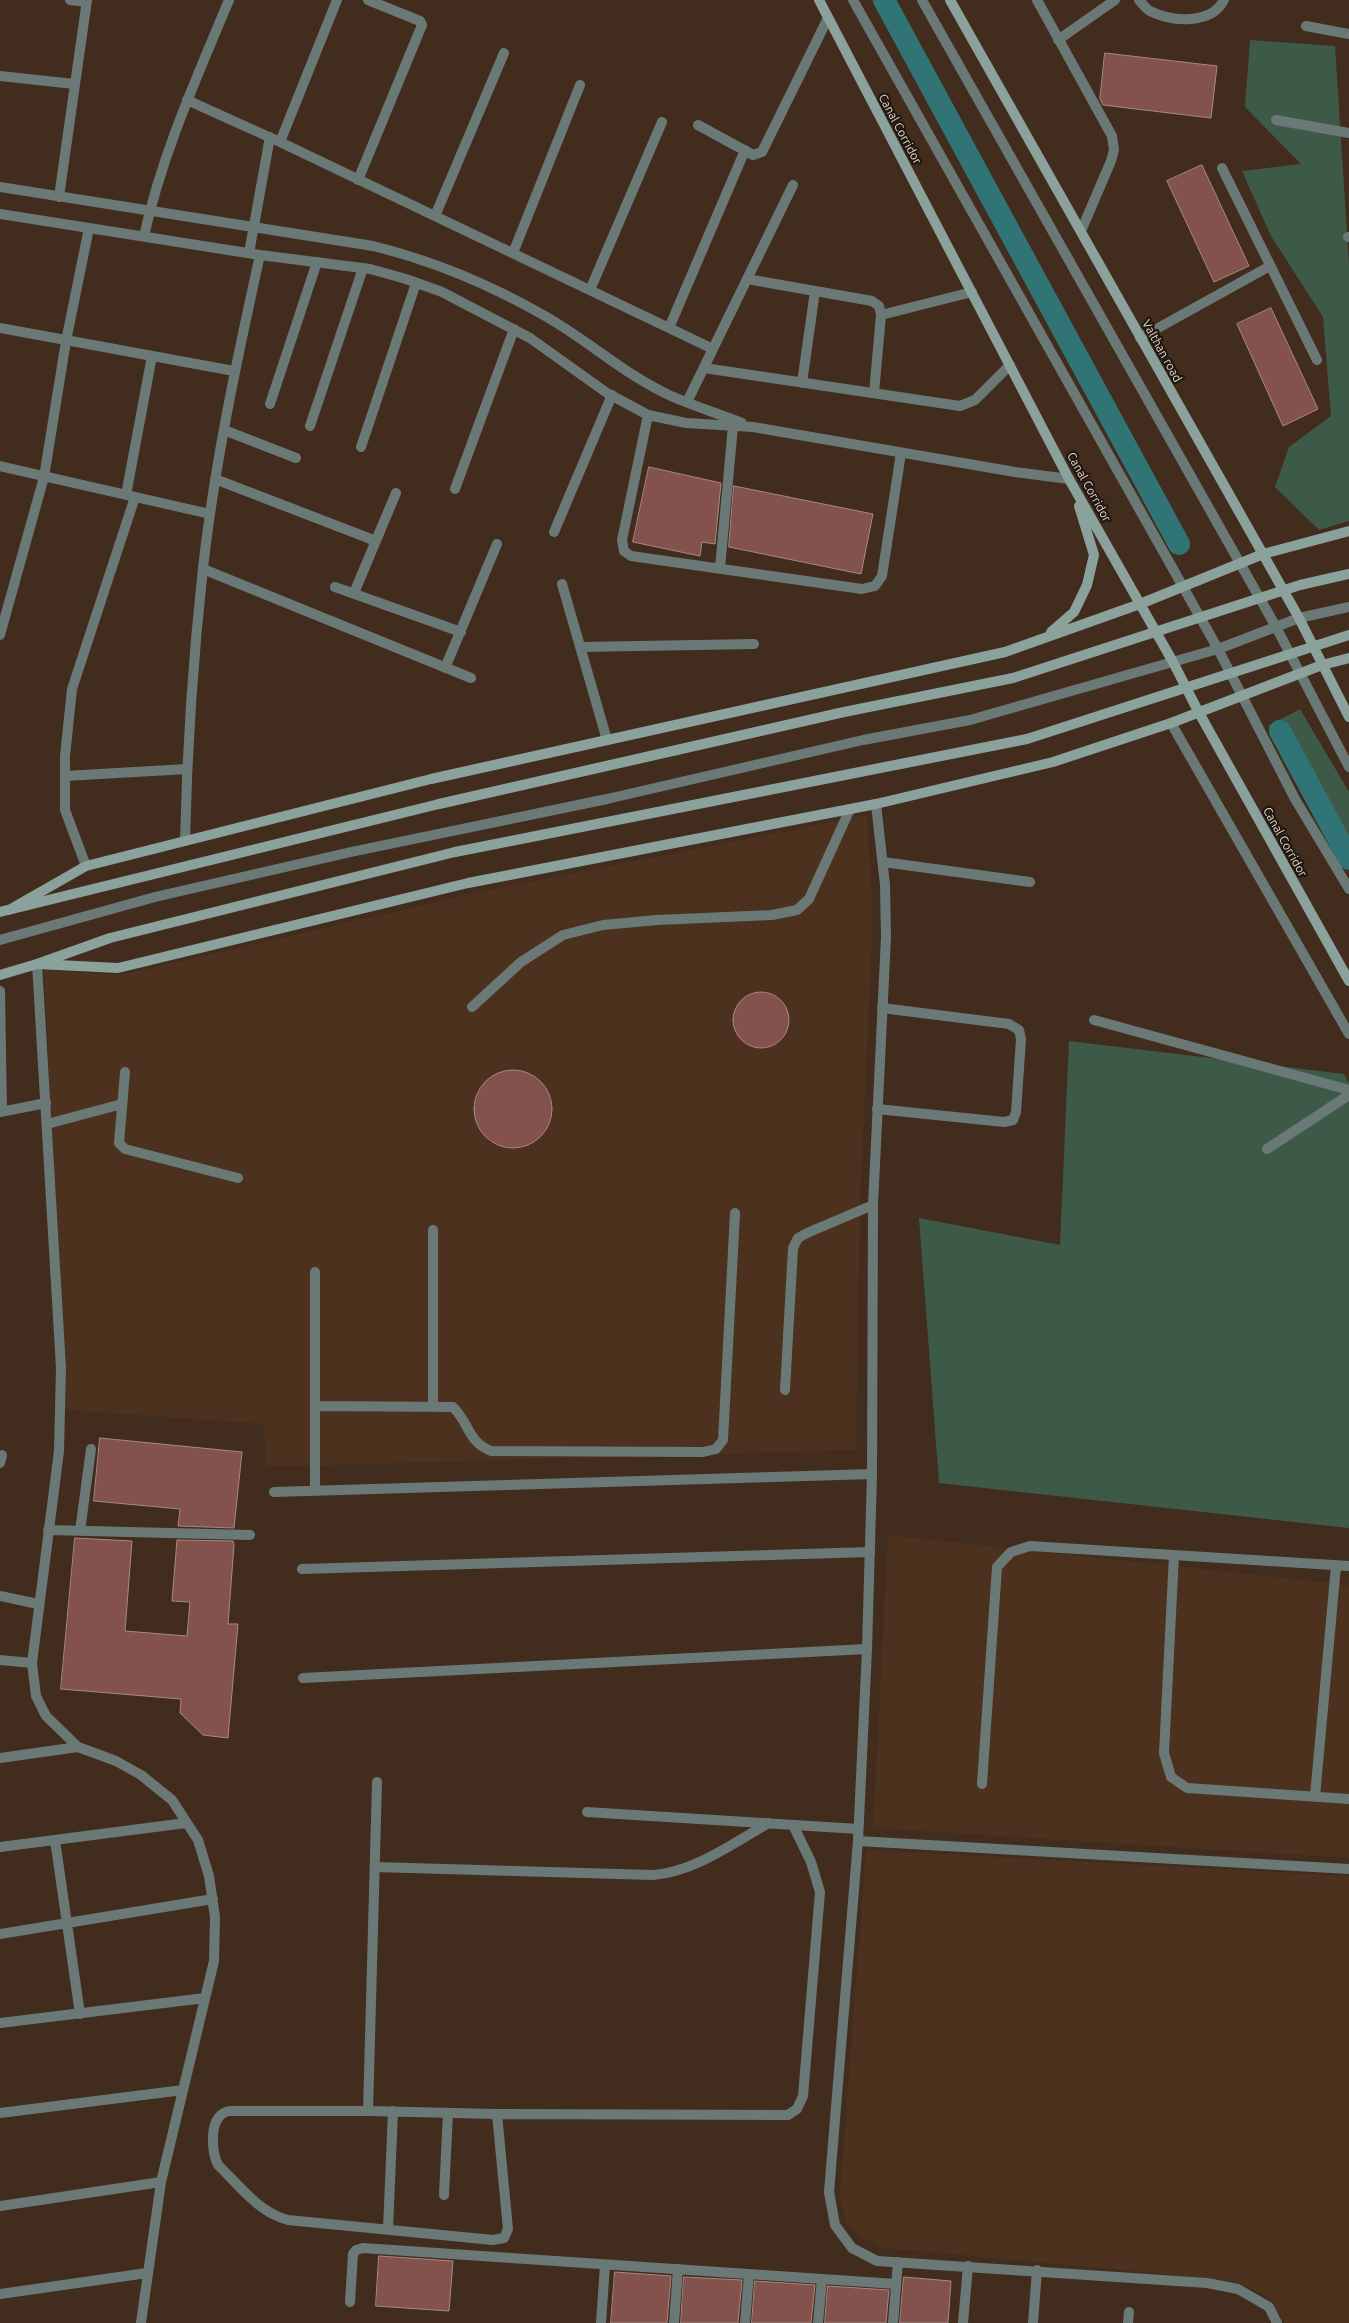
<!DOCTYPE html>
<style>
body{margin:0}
canvas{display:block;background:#412c1e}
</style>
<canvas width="1349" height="2323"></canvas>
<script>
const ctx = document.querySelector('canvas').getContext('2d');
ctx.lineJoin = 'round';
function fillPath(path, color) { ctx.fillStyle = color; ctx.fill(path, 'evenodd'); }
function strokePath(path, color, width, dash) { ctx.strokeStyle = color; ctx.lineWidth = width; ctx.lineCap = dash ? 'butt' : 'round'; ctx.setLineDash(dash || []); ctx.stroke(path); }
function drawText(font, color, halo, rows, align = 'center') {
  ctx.font = font + ' Ubuntu,sans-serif'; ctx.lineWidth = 4.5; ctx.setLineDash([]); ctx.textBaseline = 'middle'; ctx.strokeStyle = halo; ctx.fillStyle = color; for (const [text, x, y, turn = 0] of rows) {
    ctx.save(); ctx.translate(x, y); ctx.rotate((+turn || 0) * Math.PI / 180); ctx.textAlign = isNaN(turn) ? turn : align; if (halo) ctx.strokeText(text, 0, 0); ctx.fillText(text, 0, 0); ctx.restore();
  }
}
fillPath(new Path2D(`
 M867,815L873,918L860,1206L856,1450L266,1467L264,1424L66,1410L44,970L121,975L484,891Z
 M888,1535L1349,1585V1858L873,1828Z
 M866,1850L1349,1876V2323H1284L1271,2299L1240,2283L1208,2278L885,2248L860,2236L846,2224L840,2194Z`), '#4b311e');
fillPath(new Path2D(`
 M1250,40L1335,46L1349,264V521L1319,530L1275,487L1289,447L1331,416L1323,317L1271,236L1242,171L1301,164L1245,107Z
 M1300,709L1349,792V848L1268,726Z
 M1069,1041L1344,1074L1349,1083V1528L939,1483L919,1218L1060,1245Z`), '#3d5a49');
strokePath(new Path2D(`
 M884,0L1179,544
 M1280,731L1349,859`), '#307475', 22);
const building = new Path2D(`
 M1105,53L1217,66L1211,118L1103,105L1100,99Z
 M1202,165L1249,266L1214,282L1167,181Z
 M1271,308L1318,409L1283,426L1237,324Z
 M649,467L721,483L715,544L702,542L700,556L633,542Z
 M734,486L873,514L861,574L729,547Z
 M733 1020a28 28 0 1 1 56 0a28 28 0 1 1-56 0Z
 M474 1109a39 39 0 1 1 78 0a39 39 0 1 1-78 0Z
 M100,1438L242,1452L234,1528L178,1526L180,1509L94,1501Z
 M75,1538L132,1541L125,1631L187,1636L190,1602L172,1601L177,1540L233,1541L234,1545L228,1624H238L228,1738L203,1735L180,1713L181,1699L61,1689Z
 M379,2256L453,2261L449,2311L376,2306Z
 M615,2272L671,2276L667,2323H611Z
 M684,2277L742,2280L738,2323H681Z
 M904,2277L951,2281L948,2323H900Z
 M755,2281L815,2285L811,2323H752Z
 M828,2286L889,2290L886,2323H825Z`);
fillPath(building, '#84524d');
strokePath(building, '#a78884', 1);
strokePath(new Path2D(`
 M853,0L1218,649L1295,799L1349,889
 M922,0L1276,627L1349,767
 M270,404L317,262
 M310,426L363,268
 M562,584L607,740
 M580,647L754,644
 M0,940L155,897L351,852L607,799L863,740L970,720L1218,649L1299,618L1349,607
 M0,991L2,1112
 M472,1007L521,962L563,935L603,925L657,920L772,915L797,910L809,899L850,809
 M1094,1020L1349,1090
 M125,1072L119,1143L125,1149L238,1178
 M0,1112L46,1103
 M47,1124L122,1104
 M1267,1149L1349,1095
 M785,1390L793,1248L798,1238L807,1233L873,1205
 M315,1406L453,1407C470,1424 467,1441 491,1451L703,1452L716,1449L723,1440L735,1213
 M433,1407V1230
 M315,1490V1272
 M48,1530L250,1535
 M80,1531L91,1449
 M1174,1555L1164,1753L1171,1777L1187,1788L1349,1799
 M982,1784L997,1567L1011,1552L1030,1546L1349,1566
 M1315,1796L1336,1566
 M587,1812L858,1829
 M375,1867L653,1875C695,1872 733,1843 769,1823
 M368,2111L377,1782
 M497,2114L508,2229L504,2238L493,2240L288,2220C258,2212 239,2185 218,2165C212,2153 210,2128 219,2117C221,2114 225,2112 229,2111H368L497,2114L788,2115L797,2109L803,2096L820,1892L811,1862L793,1825
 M444,2195L448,2113
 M388,2229L393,2111`), '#6b7976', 10);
strokePath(new Path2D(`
 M70,0L86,2
 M1037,0L1112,136L1114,150L1111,161L1081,231
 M1139,0C1142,3 1146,9 1150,11C1172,22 1211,25 1224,0
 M1306,26L1349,34
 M1058,40L1115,0
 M0,76L74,84
 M187,100L280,142L713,349
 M1276,120L1349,133
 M698,125L753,155L762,152L828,18
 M280,142L337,0
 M1222,168L1317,360
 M358,180L422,25L420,21L368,0
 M59,197L87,0
 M435,216L504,53
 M144,236C162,154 197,77 229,0
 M1348,237H1349
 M249,253L270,137
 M513,253L580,85
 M747,279L872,301L879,306L881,315L874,393
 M590,290L662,122
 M881,315L972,292
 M0,328L234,371
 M669,328L745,150
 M1140,338L1270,266
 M704,368L960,406L975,400L1010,365
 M802,383L815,291
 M687,402L793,185
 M648,415L622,540L624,551L631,556L862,589L875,586L882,576L901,453
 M224,430L296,458
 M361,447L416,283
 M0,466L210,514
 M215,479L376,541
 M455,489L514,329
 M126,495L152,356
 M554,532L612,395
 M720,568L733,426
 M203,569L471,678
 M335,587L461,632
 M354,593L396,493
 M0,635L44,477L66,341L89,228
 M445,668L497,544
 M65,776L187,769
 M185,841C187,750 193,659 203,568C215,462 237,359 260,255
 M883,862L1030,882
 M86,866L65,810V756L72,689L135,497
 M37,964L61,1368L59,1451L32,1663L36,1696L46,1716L78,1747L116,1761L141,1775L172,1800L198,1840L209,1876L215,1917L214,1961L161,2182L141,2323
 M877,1109L1004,1122L1013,1120L1016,1112L1021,1039L1019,1030L1009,1024L882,1008
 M0,1463L2,1455
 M274,1492L872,1474
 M302,1569L870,1552
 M0,1596L38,1604
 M0,1660L32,1663
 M303,1678L867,1649
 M0,1758L78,1747
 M55,1840L80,2014
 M858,1841L1349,1869
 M0,1847L186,1823
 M0,1934L213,1899
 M0,2023L205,1998
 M0,2113L183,2090
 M0,2206L161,2182
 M0,2294L147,2273
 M350,2302L353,2254L356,2250L363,2248L896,2284
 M601,2323L605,2265
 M674,2323L678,2269
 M745,2323L749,2274
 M818,2323L822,2279
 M893,2323L898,2262
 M963,2323L968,2266
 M1033,2323L1037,2270
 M1128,2323L1129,2312`), '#6b7976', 10);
strokePath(new Path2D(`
 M0,187L373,246C434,261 491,285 545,316C589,341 625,375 671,396C694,406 719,414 742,423
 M0,214L260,255L370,269L406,279L442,292L530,338L607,393L648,415L686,423L753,427L1015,472L1069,479
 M1171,723L1349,1034
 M876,804L885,885L886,937L873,1205L872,1474L867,1649L858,1841L829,2192L835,2225L852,2248L877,2261L1207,2283L1238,2289L1269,2307L1277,2323`), '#6b7976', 10);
strokePath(new Path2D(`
 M819,0L1069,479L1173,662L1198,711L1349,981
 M950,0L1299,618L1349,717
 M1051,632L1074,612L1087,585L1094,555L1079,506
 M9,910L86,866L431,779L1005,652L1140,604L1263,554L1349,531
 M0,912L439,804
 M37,964L118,968L468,883L876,804L1053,762L1171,723L1322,665L1349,658
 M0,975L37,964L110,938L455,852`), '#8ba29c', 10);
strokePath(new Path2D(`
 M439,804L844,712L1013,678L1300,585L1349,574
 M455,852L1027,739L1349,635`), '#8ba29c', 10);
drawText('12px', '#e3d6cc', '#201711', [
 ["Canal Corridor",900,129,62],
 ["Valthan road",1162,351,61],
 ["Canal Corridor",1089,487,61],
 ["Canal Corridor",1285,842,61]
]);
</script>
